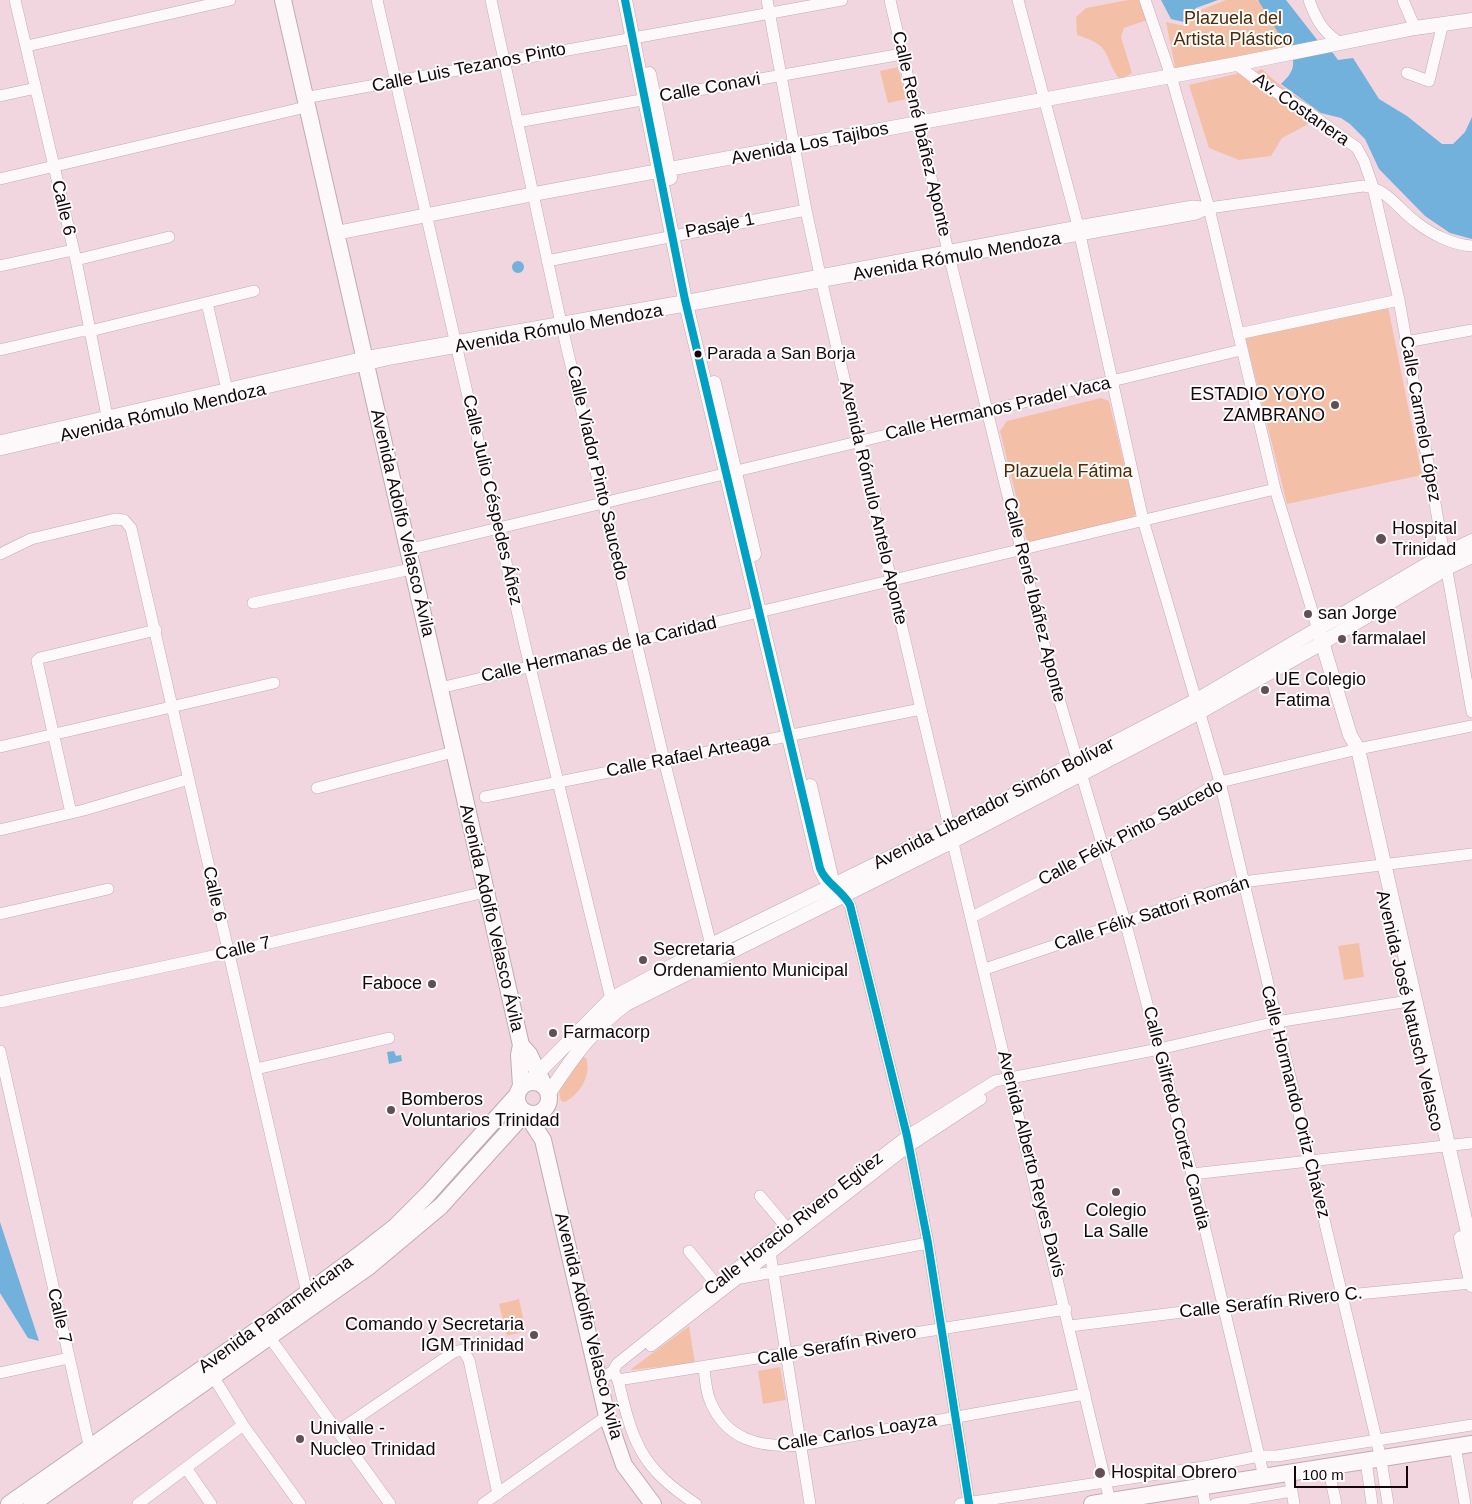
<!DOCTYPE html>
<meta charset="utf-8">
<style>
body{margin:0}
#map{position:relative;width:1472px;height:1504px;overflow:hidden;background:#f1d6df;font-family:Helvetica,sans-serif}
canvas{display:block}
.scale{position:absolute;left:1294px;top:1466px;width:114px;height:22px;box-sizing:border-box;border:2px solid #15060b;border-top:0;padding-left:6px;font-size:15px;line-height:18px;white-space:nowrap;color:#15060b;-webkit-text-stroke:4px #fbfcfb;paint-order:stroke}
</style>
<div id="map">
<canvas width="1472" height="1504"></canvas>
<div class="scale">100 m</div>
</div>
<script>
const ctx = document.querySelector('canvas').getContext('2d');
ctx.lineJoin = 'round';
function fillPath(path, color) { ctx.fillStyle = color; ctx.fill(path, 'evenodd'); }
function strokePath(path, color, width, dash) { ctx.strokeStyle = color; ctx.lineWidth = width; ctx.lineCap = dash ? 'butt' : 'round'; ctx.setLineDash(dash || []); ctx.stroke(path); }
function drawText(font, color, halo, rows, align = 'center') {
  ctx.font = font + ' Helvetica,sans-serif'; ctx.lineWidth = 4; ctx.setLineDash([]); ctx.textBaseline = 'middle'; ctx.strokeStyle = halo; ctx.fillStyle = color; for (const [text, x, y, turn = 0] of rows) {
    ctx.save(); ctx.translate(x, y); ctx.rotate((+turn || 0) * Math.PI / 180); ctx.textAlign = isNaN(turn) ? turn : align; if (halo) ctx.strokeText(text, 0, 0); ctx.fillText(text, 0, 0); ctx.restore();
  }
}
fillPath(new Path2D(`
 M1128,0H1144L1150,19L1124,28L1121,37L1132,73L1120,80C1101,53 1114,47 1077,35L1076,17L1086,8Z
 M1226,0H1255L1265,3L1281,32L1283,49L1176,72L1166,22L1185,26L1198,11Z
 M898,67L906,99L888,103L880,71Z
 M1262,69L1276,82L1321,113L1312,122L1282,138L1271,156L1239,160L1209,148L1189,85L1240,73L1244,77Z
 M1388,307L1422,475L1287,504L1245,336Z
 M1101,398L1109,401L1136,513L1132,519L1033,544L1027,541L1000,431L1007,421Z
 M1359,943L1364,977L1344,980L1338,946Z
 M582,1056L586,1058C592,1075 580,1094 565,1102L561,1101L559,1092Z
 M519,1299L526,1331L507,1336L499,1304Z
 M689,1326L695,1363L630,1370Z
 M780,1367L786,1400L763,1404L758,1371Z`), '#f3c0a7');
fillPath(new Path2D(`
 M1161,0H1218L1196,8L1184,22L1171,19Z
 M1258,0H1286L1322,46L1333,53L1338,60L1353,58L1379,99L1407,116L1442,144H1453L1465,132L1472,117V239L1450,233L1425,216L1379,169L1365,139L1350,124L1341,118L1321,113L1281,84C1303,64 1291,54 1279,34C1272,23 1265,11 1258,0Z
 M512 267a6 6 0 1 1 12 0a6 6 0 1 1-12 0Z
 M394,1051L396,1056L401,1055L402,1061L389,1064L387,1052Z
 M0,1222L39,1341L28,1338L0,1293Z`), '#71b1dc');
const minor = new Path2D(`
 M15,0L76,260L107,416
 M377,0L530,667L611,999
 M491,0L561,323L664,760L711,945
 M767,0L806,210L820,275L921,709L1110,1501
 M890,0L948,251L1051,672L1125,921L1159,1049L1192,1174L1264,1477
 M1018,0L1078,226L1143,520L1220,782L1381,1459L1388,1504
 M1145,0L1171,76L1209,208L1275,489L1318,630
 M1309,0C1316,19 1322,31 1339,42
 M1403,0L1415,28
 M27,46L230,0
 M1236,64L1261,83L1304,109L1357,148L1364,161L1373,187L1399,300L1472,712
 M1407,73L1429,81L1443,23
 M0,96L36,88
 M304,98L842,0
 M517,122L902,54
 M0,179L306,107
 M1209,208L1363,186C1387,188 1398,209 1416,222C1431,234 1453,245 1472,246
 M76,260L169,237
 M547,261L806,210
 M0,266L73,250
 M207,303L228,394
 M1238,334L1399,300
 M1406,342L1472,330
 M0,350L81,331H90L254,291
 M0,441L364,357L694,299L1078,226L1193,206L1209,208L1196,214L391,359L0,450
 M407,550L1241,350
 M0,554L31,539L115,519L124,520L131,528L307,1293
 M253,603L411,569
 M440,688L1275,489
 M0,747L274,683
 M317,788L453,752
 M485,797L921,709
 M71,813L37,661L40,658L156,630
 M0,830L84,810L189,779
 M838,890L850,905L907,1136L928,1243L969,1503
 M0,914L108,889
 M972,917L1104,849L1220,782L1358,749L1472,726
 M985,969L1242,882L1472,854
 M0,1002L227,953L485,892
 M0,1051L91,1454
 M256,1069L389,1038
 M1192,1174L1472,1143
 M760,1196L787,1228
 M769,1246L810,1504
 M689,1251L716,1284
 M741,1278L928,1243
 M1070,1326L1223,1307L1472,1283
 M270,1338L390,1504
 M651,1346L908,1147L981,1099
 M704,1368C705,1378 706,1389 709,1398C725,1441 761,1448 801,1445L1085,1394
 M613,1371L618,1380L1066,1309
 M0,1373L69,1358
 M214,1378L243,1425L300,1504
 M600,1380L613,1371L617,1364L769,1242L907,1136L995,1081L1159,1049L1276,1022L1415,1000
 M618,1380C633,1443 640,1467 696,1504
 M338,1431L454,1352L463,1350L469,1360L498,1494
 M1455,1446L1465,1504
 M1366,1461L1372,1504
 M1328,1466L1336,1504
 M186,1468L211,1504
 M1289,1473L1294,1504
 M1202,1487L1205,1504
 M138,1504L243,1425
 M483,1504L607,1416
 M960,1504L1204,1467L1259,1456H1277L1472,1425
 M1215,1504L1292,1491`);
const major = new Path2D(`
 M625,0L685,300L820,868L825,878L833,885
 M649,74L670,178
 M336,233L534,194L1236,64L1415,28L1472,20
 M714,383L754,554
 M1320,635L1350,735L1358,749L1472,1250
 M810,786L833,885
 M530,1081L611,999L711,945L950,828L1197,700L1445,554L1472,541
 M549,1093C571,1060 593,1028 626,1004L953,841L1200,712L1322,643L1447,568L1472,556
 M1461,1238L1472,1285`);
const highway = new Path2D(`
 M283,0L521,1045L519,1055L521,1086
 M521,1045L529,1054L544,1085
 M517 1098a16 16 0 1 1 32 0a16 16 0 1 1-32 0Z
 M531,1114L534,1126L543,1140L607,1416L624,1465L653,1504
 M9,1504L246,1338L359,1255L396,1226L428,1194L517,1095
 M32,1504L367,1268L441,1206L526,1112
 M1092,1504L1472,1444`);
strokePath(minor, '#c0abb2', 12);
strokePath(major, '#c0abb2', 15);
strokePath(highway, '#c0abb2', 18);
strokePath(minor, '#fdf9fa', 11);
strokePath(major, '#fdf9fa', 14);
strokePath(highway, '#fdf9fa', 16);
strokePath(new Path2D(`
 M625,0L685,300L820,868C825,883 842,890 850,905L907,1136L928,1243L969,1503`), '#01a1c4', 8);
for (const [x, y, r, color] of [
 [698,354,4.5,"#15060b"],
 [1335,405,5,"#624f55"],
 [1381,539,6,"#624f55"],
 [1308,614,5,"#624f55"],
 [1342,639,5,"#624f55"],
 [1265,690,5,"#624f55"],
 [643,960,5,"#624f55"],
 [432,984,5,"#624f55"],
 [553,1033,5,"#624f55"],
 [391,1110,5,"#624f55"],
 [1116,1192,5,"#624f55"],
 [534,1335,5,"#624f55"],
 [300,1439,5,"#624f55"],
 [1100,1473,6,"#624f55"]
]) { const dot = new Path2D(); dot.arc(x, y, r, 0, 2 * Math.PI); ctx.fillStyle = color; ctx.fill(dot); strokePath(dot, '#fbfcfb', 2); }
drawText('17px', '#15060b', '#fbfcfb', [
 ["Parada a San Borja",707,354]
], 'left');
drawText('18px', '#502905', '#fbfcfb', [
 ["Plazuela del",1233,19],
 ["Artista Plástico",1233,40],
 ["Plazuela Fátima",1068,472]
]);
drawText('18px', '#15060b', '#fbfcfb', [
 ["Calle Luis Tezanos Pinto",469,68,-11],
 ["Calle Conavi",710,88,-10],
 ["Av. Costanera",1301,110,35],
 ["Calle René Ibáñez Aponte",921,134,77],
 ["Avenida Los Tajibos",810,144,-11],
 ["Calle 6",63,208,77],
 ["Pasaje 1",720,226,-11],
 ["Avenida Rómulo Mendoza",957,257,-10],
 ["Avenida Rómulo Mendoza",559,329,-10],
 ["Calle Hermanos Pradel Vaca",998,409,-13],
 ["Avenida Rómulo Mendoza",163,413,-13],
 ["Calle Carmelo López",1420,419,80],
 ["Calle Viador Pinto Saucedo",597,473,77],
 ["Calle Julio Céspedes Áñez",492,500,77],
 ["Avenida Rómulo Antelo Aponte",873,503,77],
 ["Avenida Adolfo Velasco Ávila",402,523,77],
 ["Calle René Ibáñez Aponte",1034,600,76],
 ["Calle Hermanas de la Caridad",599,650,-13],
 ["Calle Rafael Arteaga",688,756,-11],
 ["Avenida Libertador Simón Bolívar",994,804,-27],
 ["Calle Félix Pinto Saucedo",1131,833,-28],
 ["Calle 6",214,894,78],
 ["Calle Félix Sattori Román",1152,914,-18],
 ["Avenida Adolfo Velasco Ávila",491,918,77],
 ["Calle 7",243,949,-13],
 ["Avenida José Natusch Velasco",1409,1011,77],
 ["Calle Hormando Ortiz Chávez",1295,1102,76],
 ["Calle Gilfredo Cortez Candia",1176,1118,76],
 ["Avenida Alberto Reyes Davis",1031,1164,76],
 ["Calle Horacio Rivero Egüez",794,1224,-38],
 ["Calle Serafín Rivero C.",1271,1303,-6],
 ["Avenida Panamericana",276,1315,-36],
 ["Calle 7",59,1316,77],
 ["Avenida Adolfo Velasco Ávila",588,1326,76],
 ["Calle Serafín Rivero",837,1346,-10],
 ["Calle Carlos Loayza",857,1433,-9]
]);
drawText('18px', '#15060b', '#fbfcfb', [
 ["ESTADIO YOYO",1325,395,"right"],
 ["ZAMBRANO",1325,416,"right"],
 ["Hospital",1392,529],
 ["Trinidad",1392,550],
 ["san Jorge",1318,614],
 ["farmalael",1352,639],
 ["UE Colegio",1275,680],
 ["Fatima",1275,701],
 ["Secretaria",653,950],
 ["Ordenamiento Municipal",653,971],
 ["Faboce",422,984,"right"],
 ["Farmacorp",563,1033],
 ["Bomberos",401,1100],
 ["Voluntarios Trinidad",401,1121],
 ["Colegio",1116,1211,"center"],
 ["La Salle",1116,1232,"center"],
 ["Comando y Secretaria",524,1325,"right"],
 ["IGM Trinidad",524,1346,"right"],
 ["Univalle -",310,1429],
 ["Nucleo Trinidad",310,1450],
 ["Hospital Obrero",1111,1473]
], 'left');
</script>
